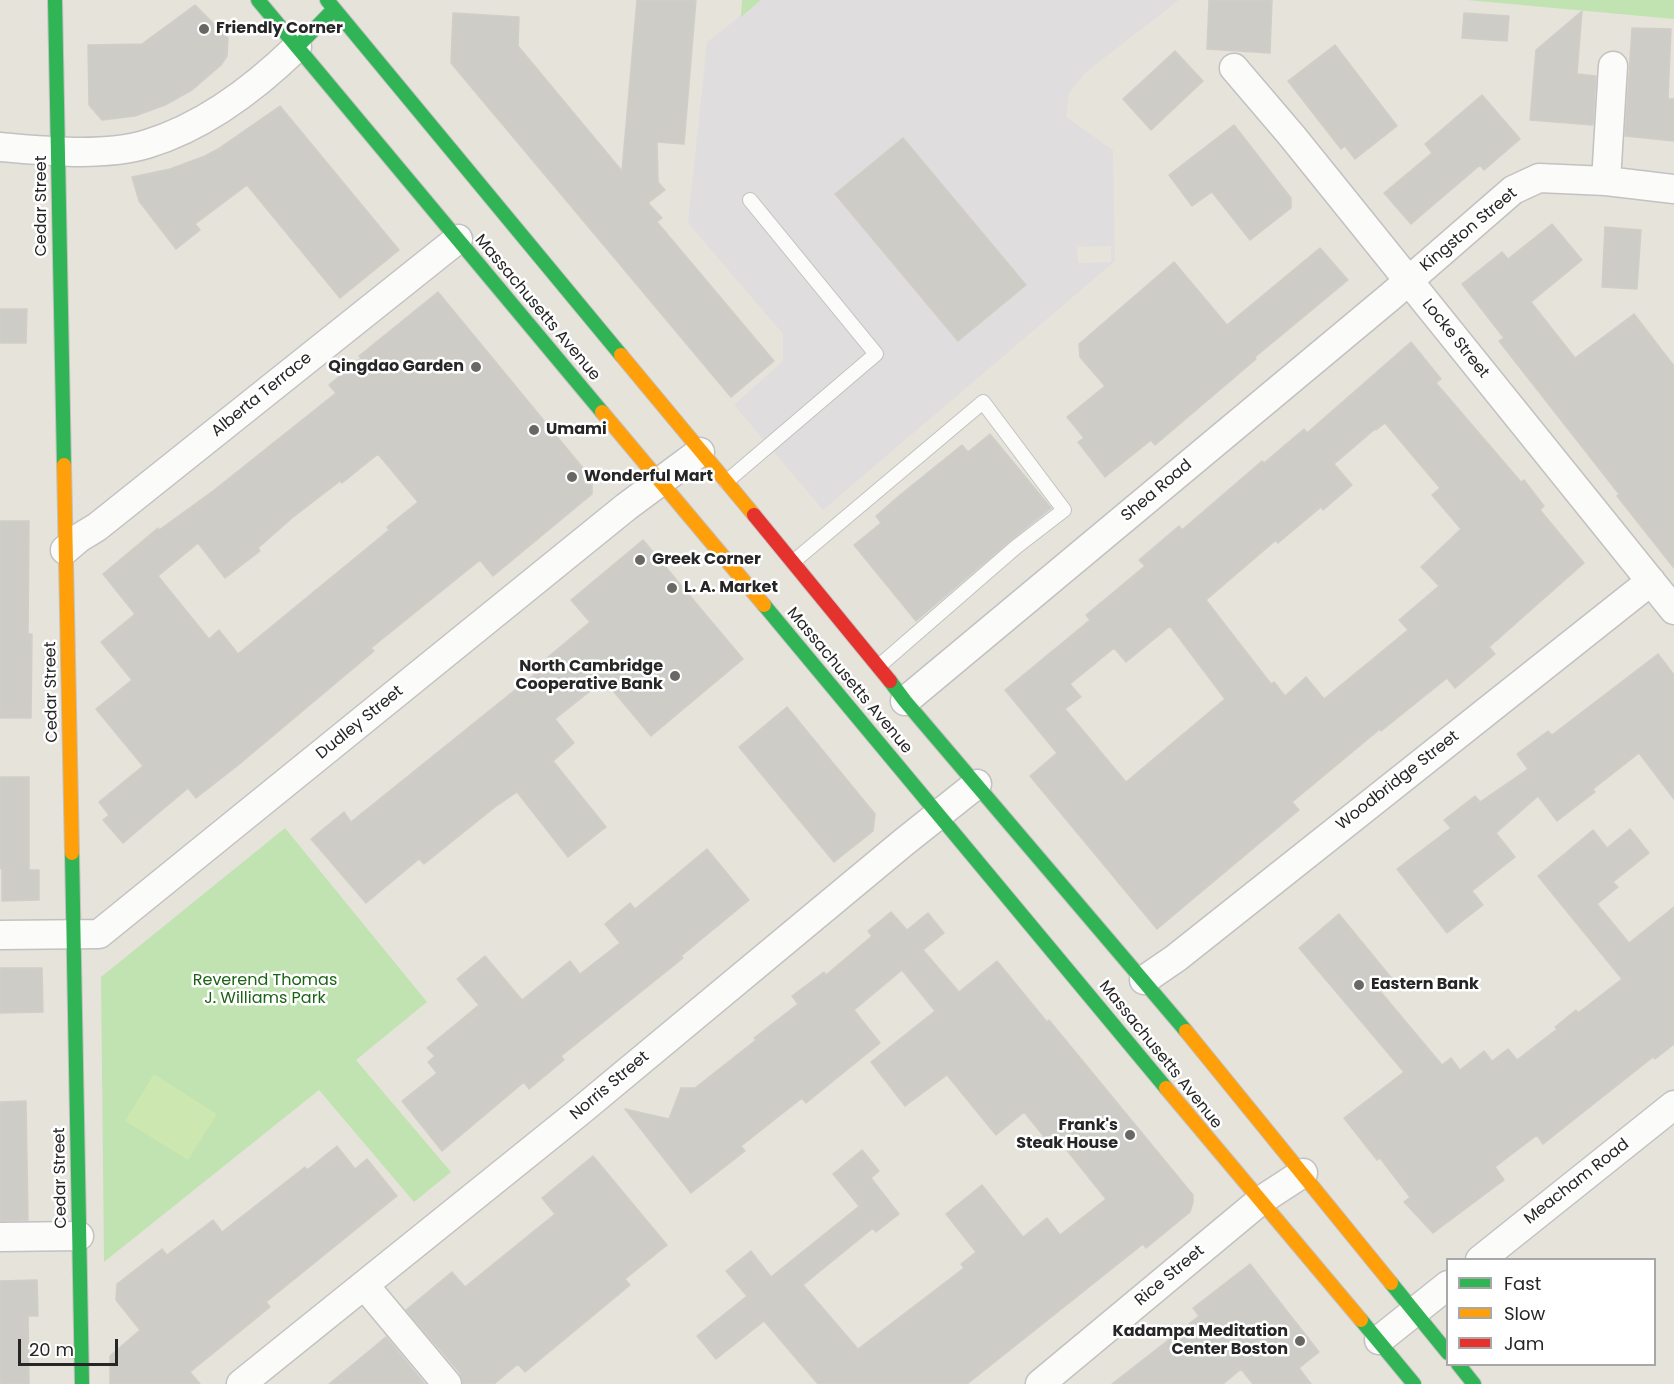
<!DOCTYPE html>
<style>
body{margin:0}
#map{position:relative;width:1674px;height:1384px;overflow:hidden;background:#e6e3db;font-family:Poppins,sans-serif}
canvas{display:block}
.legend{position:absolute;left:1446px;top:1258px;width:210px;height:108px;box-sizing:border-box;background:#fff;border:2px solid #a8a8a8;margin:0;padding:8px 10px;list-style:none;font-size:18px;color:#262626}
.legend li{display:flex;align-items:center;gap:12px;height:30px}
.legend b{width:30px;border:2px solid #a8a8a8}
.scale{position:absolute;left:18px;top:1339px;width:100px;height:27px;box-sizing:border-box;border:3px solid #262626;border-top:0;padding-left:8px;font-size:18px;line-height:21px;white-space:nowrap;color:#262626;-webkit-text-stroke:4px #fff;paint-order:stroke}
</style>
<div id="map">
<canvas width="1674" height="1384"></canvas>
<ul class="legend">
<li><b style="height:8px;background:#30b455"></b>Fast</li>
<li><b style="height:8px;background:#ff9f0a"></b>Slow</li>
<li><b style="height:8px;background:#e5322d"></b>Jam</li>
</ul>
<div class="scale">20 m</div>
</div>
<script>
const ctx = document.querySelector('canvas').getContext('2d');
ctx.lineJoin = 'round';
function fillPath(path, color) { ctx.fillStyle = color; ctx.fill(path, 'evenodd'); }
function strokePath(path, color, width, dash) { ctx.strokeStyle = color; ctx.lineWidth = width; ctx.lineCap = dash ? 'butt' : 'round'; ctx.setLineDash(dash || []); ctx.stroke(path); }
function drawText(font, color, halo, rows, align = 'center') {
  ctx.font = font + ' Poppins,sans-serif'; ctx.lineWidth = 5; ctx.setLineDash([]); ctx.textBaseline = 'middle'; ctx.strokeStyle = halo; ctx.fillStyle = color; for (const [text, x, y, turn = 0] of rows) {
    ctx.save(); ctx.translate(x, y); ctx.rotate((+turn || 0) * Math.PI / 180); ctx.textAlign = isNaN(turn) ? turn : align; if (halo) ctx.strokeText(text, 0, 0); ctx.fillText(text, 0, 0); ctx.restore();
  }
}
fillPath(new Path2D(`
 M761,0H1179L1086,72L1069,93L1066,117L1113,150L1115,261L823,510L734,405L783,361V334L688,223L707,42ZM903,138L1026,285L958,341L835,195ZM1111,246V262L1078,263L1077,247Z`), '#e0dddf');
fillPath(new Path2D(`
 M742,0H761L741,17Z
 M1467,0H1674V19Z
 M285,828L427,1002L356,1060L451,1172L414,1202L319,1090L104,1262L101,977Z`), '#c1e3b2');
fillPath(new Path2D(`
 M154,1074L217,1114L188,1160L125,1121Z`), '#cce7af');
const building = new Path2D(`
 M637,0H696L684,144L657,142L658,182L665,190L648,203L662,218L657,222L774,361L731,397L451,63L453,13L519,17L518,46L622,171Z
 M1209,0H1272L1270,53L1207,49Z
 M195,5L228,38L227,56L221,65L192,90L165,105L135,116L102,120L89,105L88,45L142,44Z
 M1582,11L1577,74L1596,76L1593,125L1530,120L1536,50Z
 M1464,13L1509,16L1507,41L1462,38Z
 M1632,28L1671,29L1668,99H1674V141L1625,136Z
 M1335,45L1397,126L1355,159L1345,146L1341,149L1288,81Z
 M1175,51L1203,81L1151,130L1123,99Z
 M1482,95L1520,139L1484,170L1480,165L1411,224L1384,193L1432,153L1425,144Z
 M280,106L399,250L340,298L247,185L195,224L200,230L176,249L139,201L132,177L170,169L205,156L218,149Z
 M1234,125L1291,198V208L1250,240L1212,192L1192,206L1169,175Z
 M903,138L1026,285L958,341L835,194Z
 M1552,224L1582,260L1531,302L1575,358L1634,314L1674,366V568L1617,496L1619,494L1499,341L1504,338L1462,284L1502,252L1508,259Z
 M1605,227L1641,230L1637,289L1602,287Z
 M1320,248L1348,280L1255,357L1256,359L1155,445L1151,440L1105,477L1078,442L1084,438L1067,417L1105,386L1080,357L1079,344L1174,262L1227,325Z
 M438,292L592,479V494L493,576L480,560L371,648L374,651L237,766L196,798L188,788L123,843L103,820L109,815L99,802L143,766L96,709L132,680L101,642L135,614L103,574L158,528L159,530L213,491L336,393L329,385L361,358L359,356ZM378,454L418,502L387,527L389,530L238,654L219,630L209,639L158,576L198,543L225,578L260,551L258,548L292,518L340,481L342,483Z
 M0,309H27L26,343H0Z
 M1411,342L1441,379L1436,383L1521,482L1524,480L1544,506L1540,510L1584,563L1489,647L1495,654L1455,688L1447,678L1381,731L1380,729L1292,802L1299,810L1157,929L1030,776L1057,753L1005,690L1090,620L1086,615L1145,566L1139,560L1179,526L1182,530L1262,461L1264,463L1304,429L1307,433ZM1385,423L1440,488L1432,495L1461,529L1421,567L1439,586L1399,620L1408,630L1324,699L1306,677L1285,696L1274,682L1271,684L1206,600L1276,540L1278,543L1321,507L1323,510L1352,485L1334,464L1375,429L1376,430ZM1170,626L1225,699L1126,782L1065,709L1081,697L1070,684L1114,648L1126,662Z
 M990,434L1051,508L1011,540L916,621L854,545L881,523L876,516L900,495L962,445L968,452Z
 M0,521H29L28,634H32L31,718H0Z
 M643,540L743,659L651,736L604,680L555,719L574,743L553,761L606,827L568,857L517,792L495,807L424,864L419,859L366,903L311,839L344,812L351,822L551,661L548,657L590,622L571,600Z
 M1658,654L1674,675V799L1639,753L1593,789L1595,792L1557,821L1538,796L1496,833L1515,857L1472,891L1483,905L1447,933L1397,869L1451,828L1444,820L1475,796L1480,802L1528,769L1517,754L1548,731L1552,735Z
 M787,707L875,814L873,831L834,862L739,747Z
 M0,777H29V870H39V900L2,901V869L0,868Z
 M1630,829L1649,853L1613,882L1618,887L1597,904L1629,943L1674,907V1044L1655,1059L1653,1057L1543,1144L1537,1135L1495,1167L1504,1180L1433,1233L1404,1202L1410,1197L1380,1158L1377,1160L1344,1118L1404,1072L1299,948L1339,914L1393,980L1380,991L1442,1065L1451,1058L1460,1070L1484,1051L1492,1061L1508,1049L1517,1060L1557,1029L1555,1027L1576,1010L1578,1013L1622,979L1538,876L1593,830L1607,848Z
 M707,849L749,900L681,956L683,958L561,1056L564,1060L529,1089L524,1082L442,1151L402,1101L437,1073L428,1062L435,1056L427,1048L479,1005L457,979L485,956L522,1000L570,961L580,974L620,943L605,924L630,903L635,909Z
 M891,912L907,930L928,913L944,933L923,950L959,992L997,961L1047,1022L1049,1020L1193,1195V1202L1190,1212L1146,1248L1143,1244L967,1384H818L764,1321L716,1359L697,1336L747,1296L726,1271L751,1251L771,1277L857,1208L859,1206L833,1174L862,1150L879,1171L871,1178L899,1214L876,1232L873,1228L803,1285L858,1349L964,1268L961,1264L976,1252L946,1214L982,1185L1023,1237L1047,1218L1060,1235L1106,1199L1053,1133L1046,1139L1024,1112L996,1135L947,1075L905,1106L871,1062L935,1011L902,970L854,1010L880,1043L806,1103L802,1098L741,1146L745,1151L691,1193L625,1109L669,1119L681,1088H695L756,1040L754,1038L798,1004L792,996L824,972L826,975L872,936L868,931Z
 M0,968H42L43,1012L0,1013Z
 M26,1101L28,1220L0,1221V1102Z
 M337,1146L355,1169L367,1159L397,1196L266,1302L270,1307L190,1372L200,1384H110V1356L140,1330L116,1300L117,1284L162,1249L167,1255L213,1220L222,1232L305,1167L307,1170Z
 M593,1156L667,1245L625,1279L630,1285L525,1372L518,1364L494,1384H463L460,1373L406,1310L452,1272L465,1287L555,1214L542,1198Z
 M1250,1264L1319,1352L1299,1368L1311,1384H1253L1241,1369L1223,1384H1112L1199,1316L1193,1308Z
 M37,1280L38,1316H28L29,1384H0V1281Z
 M386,1337L425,1384H329Z`);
fillPath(building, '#ceccc7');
strokePath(building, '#d1cec8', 1.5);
const lane = new Path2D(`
 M726,482L876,354L750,200
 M793,562L983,402L1064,510L1016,547L879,666`);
const street = new Path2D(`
 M1234,68L1292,136L1674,610
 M0,147C43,151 105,157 147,144C203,127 256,87 297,47
 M1606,181L1613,66
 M65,550L79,538L97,527L458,239
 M905,701L1391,296L1513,190L1539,178L1606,181L1674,189
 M0,935L99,934L626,507L700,452
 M1144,980L1176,958L1651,581
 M0,1237L79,1236
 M1480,1260L1674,1105
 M365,1286L447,1384
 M1379,1340L1448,1285
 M241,1384L579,1112L904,842L977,784
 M1040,1384L1260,1201L1303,1173`);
const fast = new Path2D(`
 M55,0L64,465
 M258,0L602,412
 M327,0L621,355
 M297,47L334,9
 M764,605L1166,1088
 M890,681L905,701L1186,1031
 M72,853L82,1384
 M1391,1283L1448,1353
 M1361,1320L1414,1384
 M1458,1364L1474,1384`);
const slow = new Path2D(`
 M621,355L754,515
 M602,412L764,605
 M64,465L72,853
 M1186,1031L1391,1283
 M1166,1088L1361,1320`);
const jam = new Path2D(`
 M754,515L890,681`);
strokePath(lane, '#c3c1c1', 16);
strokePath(street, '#c3c1c1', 31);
strokePath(fast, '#c3c1c1', 16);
strokePath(slow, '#c3c1c1', 16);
strokePath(jam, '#c3c1c1', 16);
strokePath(lane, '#fbfbfa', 14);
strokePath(street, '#fbfbfa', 28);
strokePath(fast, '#30b455', 14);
strokePath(slow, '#ff9f0a', 14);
strokePath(jam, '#e5322d', 14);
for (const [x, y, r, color] of [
 [204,29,6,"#696865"],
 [476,367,6,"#696865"],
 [534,430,6,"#696865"],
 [572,477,6,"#696865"],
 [640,560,6,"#696865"],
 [672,588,6,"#696865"],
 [675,676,6,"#696865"],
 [1359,985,6,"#696865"],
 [1130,1135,6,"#696865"],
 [1300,1341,6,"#696865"]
]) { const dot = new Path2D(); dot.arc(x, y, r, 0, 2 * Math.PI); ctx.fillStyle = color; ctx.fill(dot); strokePath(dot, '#fff', 2); }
drawText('bold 16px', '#262626', '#fff', [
 ["Friendly Corner",216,29],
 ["Qingdao Garden",464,367,"right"],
 ["Umami",546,430],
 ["Wonderful Mart",584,477],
 ["Greek Corner",652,560],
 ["L. A. Market",684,588],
 ["North Cambridge",663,667,"right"],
 ["Cooperative Bank",663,685,"right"],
 ["Eastern Bank",1371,985],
 ["Frank's",1118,1126,"right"],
 ["Steak House",1118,1144,"right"],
 ["Kadampa Meditation",1288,1332,"right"],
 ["Center Boston",1288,1350,"right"]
], 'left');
drawText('16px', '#262626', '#fff', [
 ["Cedar Street",42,206,-90],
 ["Kingston Street",1469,230,-40],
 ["Massachusetts Avenue",537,308,50],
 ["Locke Street",1455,339,51],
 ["Alberta Terrace",262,395,-39],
 ["Shea Road",1157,491,-40],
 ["Massachusetts Avenue",849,681,50],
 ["Cedar Street",52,692,-91],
 ["Dudley Street",360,723,-39],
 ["Woodbridge Street",1398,781,-38],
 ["Massachusetts Avenue",1160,1055,51],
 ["Norris Street",610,1086,-40],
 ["Cedar Street",61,1178,-91],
 ["Meacham Road",1577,1182,-38],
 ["Rice Street",1170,1276,-40]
]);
drawText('16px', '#1c6316', '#fff', [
 ["Reverend Thomas",265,981],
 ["J. Williams Park",265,999]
]);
</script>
